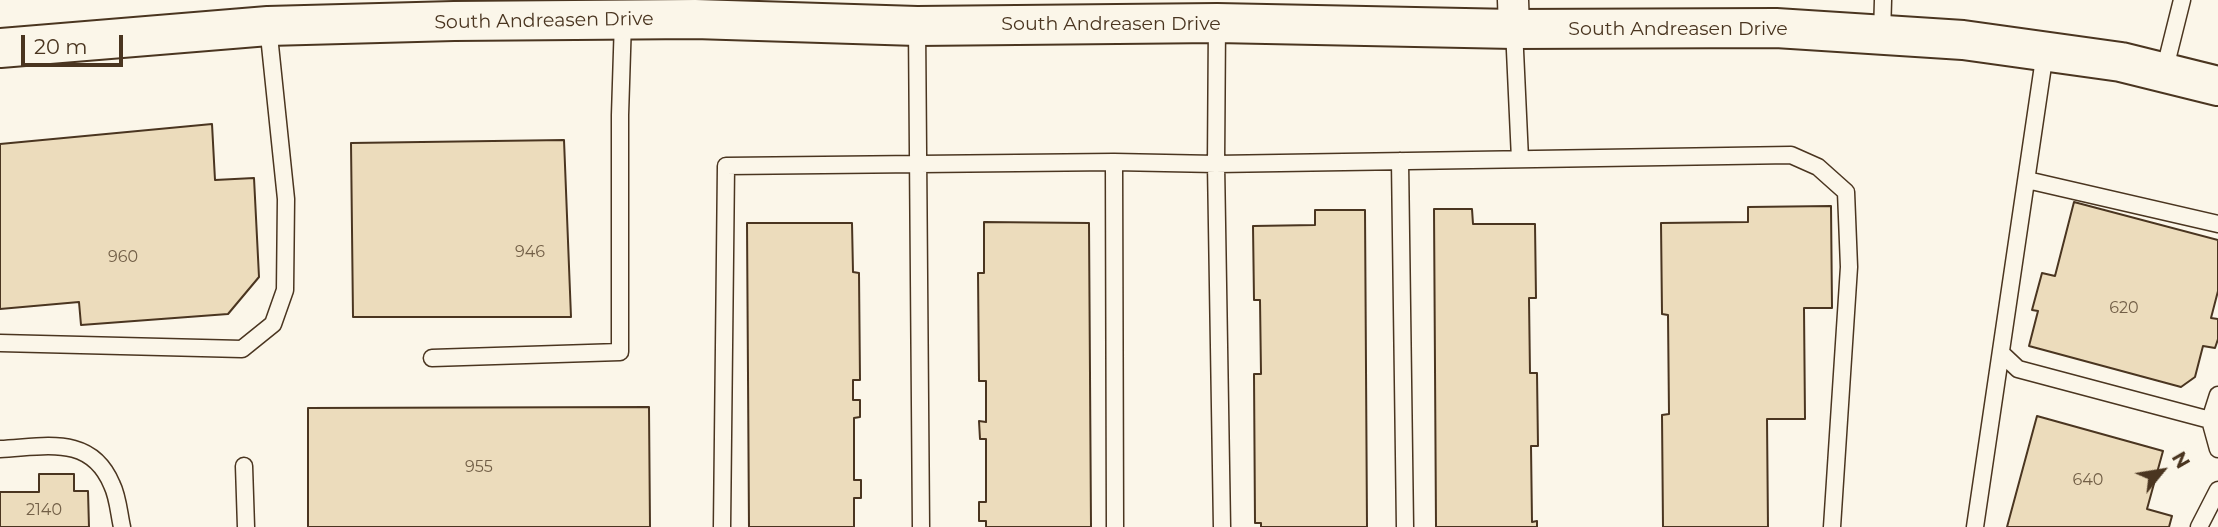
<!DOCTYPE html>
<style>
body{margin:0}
#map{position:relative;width:2218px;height:527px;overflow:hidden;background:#fbf6e9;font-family:Montserrat,sans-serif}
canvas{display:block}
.north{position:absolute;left:2127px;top:436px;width:70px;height:70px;-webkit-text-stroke:5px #fbf6e9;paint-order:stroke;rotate:60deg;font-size:19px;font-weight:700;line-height:28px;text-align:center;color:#4a3520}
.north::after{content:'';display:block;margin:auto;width:24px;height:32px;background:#4a3520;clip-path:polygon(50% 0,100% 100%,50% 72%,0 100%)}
.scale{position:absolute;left:21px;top:35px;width:102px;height:32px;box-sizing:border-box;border:4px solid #4a3520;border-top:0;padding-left:9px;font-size:21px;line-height:24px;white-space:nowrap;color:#4a3520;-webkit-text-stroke:5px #fbf6e9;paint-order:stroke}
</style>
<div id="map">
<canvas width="2218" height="527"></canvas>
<div class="north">N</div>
<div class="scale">20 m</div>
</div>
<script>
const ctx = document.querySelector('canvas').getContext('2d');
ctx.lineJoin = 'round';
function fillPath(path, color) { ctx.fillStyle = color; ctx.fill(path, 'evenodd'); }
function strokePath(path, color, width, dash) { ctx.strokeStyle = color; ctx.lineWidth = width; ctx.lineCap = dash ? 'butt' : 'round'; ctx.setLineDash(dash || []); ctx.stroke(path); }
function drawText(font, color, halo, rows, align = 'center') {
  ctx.font = font + ' Montserrat,sans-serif'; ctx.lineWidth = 5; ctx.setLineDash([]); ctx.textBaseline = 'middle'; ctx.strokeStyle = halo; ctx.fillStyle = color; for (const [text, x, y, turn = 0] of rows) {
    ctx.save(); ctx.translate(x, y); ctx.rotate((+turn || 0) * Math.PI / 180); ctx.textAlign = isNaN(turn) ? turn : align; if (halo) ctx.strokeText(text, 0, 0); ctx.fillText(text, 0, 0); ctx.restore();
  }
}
const building = new Path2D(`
 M212,124L215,180L254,178L259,277L228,314L81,325L79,302L0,309V144Z
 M564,140L571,317H353L351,143Z
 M2074,202L2218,240V291L2211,318L2218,319V339L2215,348L2203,346L2195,377L2181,387L2029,346L2038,311L2032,310L2042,273L2055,276Z
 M1831,206L1832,308H1804L1805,419H1767L1768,527H1663L1662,415L1669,414L1668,315L1662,314L1661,223L1748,222V207Z
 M1434,209H1472L1473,224H1535L1536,298H1529L1530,373H1537L1538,446H1531L1532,522L1537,521V527H1436Z
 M1315,210H1365L1367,527H1261V523H1255L1254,374H1261L1260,300H1254L1253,226L1315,225Z
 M984,222L1089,223L1091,527H986V521H979V502H986V439H980L979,421L986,422V381H979L978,273H984Z
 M747,223H852L853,272L859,273L860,380H853V400H860V417L854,418V480H861V498H854V527H749Z
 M649,407L650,527H308V408Z
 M2037,416L2163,451L2147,509L2172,516L2169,527H2007Z
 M39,474H74V491H88L89,527H0V492H39Z`);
fillPath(building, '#ecdcbc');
strokePath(building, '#4a3520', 2);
const service = new Path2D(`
 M1217,23L1216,164L1222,527
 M917,26L921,527
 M1514,29L1520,159
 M1882,35L1883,0
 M2164,72L2182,0
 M1400,161L1405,527
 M1114,162L1216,164L1791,155L1818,167L1846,192L1849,267L1832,527
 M2027,180L2218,224
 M0,343L242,349L273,324L285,290L286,199L268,26
 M2001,353L2018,369L2210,420
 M432,358L620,352V115L623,20
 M2218,395L2210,420L2218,449
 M0,449C45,447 91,434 112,485C118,497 119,514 122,527
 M244,466L246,527
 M722,527L726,166L1114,162L1115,527
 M1975,527L2045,52
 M2199,527L2218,490`);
const minor = new Path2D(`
 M1513,0L1514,29`);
const tertiary = new Path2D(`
 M0,48L268,26L454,21L695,19L917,26L1217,23L1514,29L1776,28L1963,40L2121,62L2218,86`);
strokePath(service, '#4a3520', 19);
strokePath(minor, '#4a3520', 33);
strokePath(tertiary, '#4a3520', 42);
strokePath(service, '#fbf6e9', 16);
strokePath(minor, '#fbf6e9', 30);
strokePath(tertiary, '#fbf6e9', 38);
drawText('16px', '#725f47', null, [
 ["946",530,252],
 ["960",123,257],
 ["620",2124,308],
 ["955",479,467],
 ["640",2088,480],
 ["2140",44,510]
]);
drawText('19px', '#4a3520', '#fbf6e9', [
 ["South Andreasen Drive",544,21,-1],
 ["South Andreasen Drive",1111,24],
 ["South Andreasen Drive",1678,29]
]);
</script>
